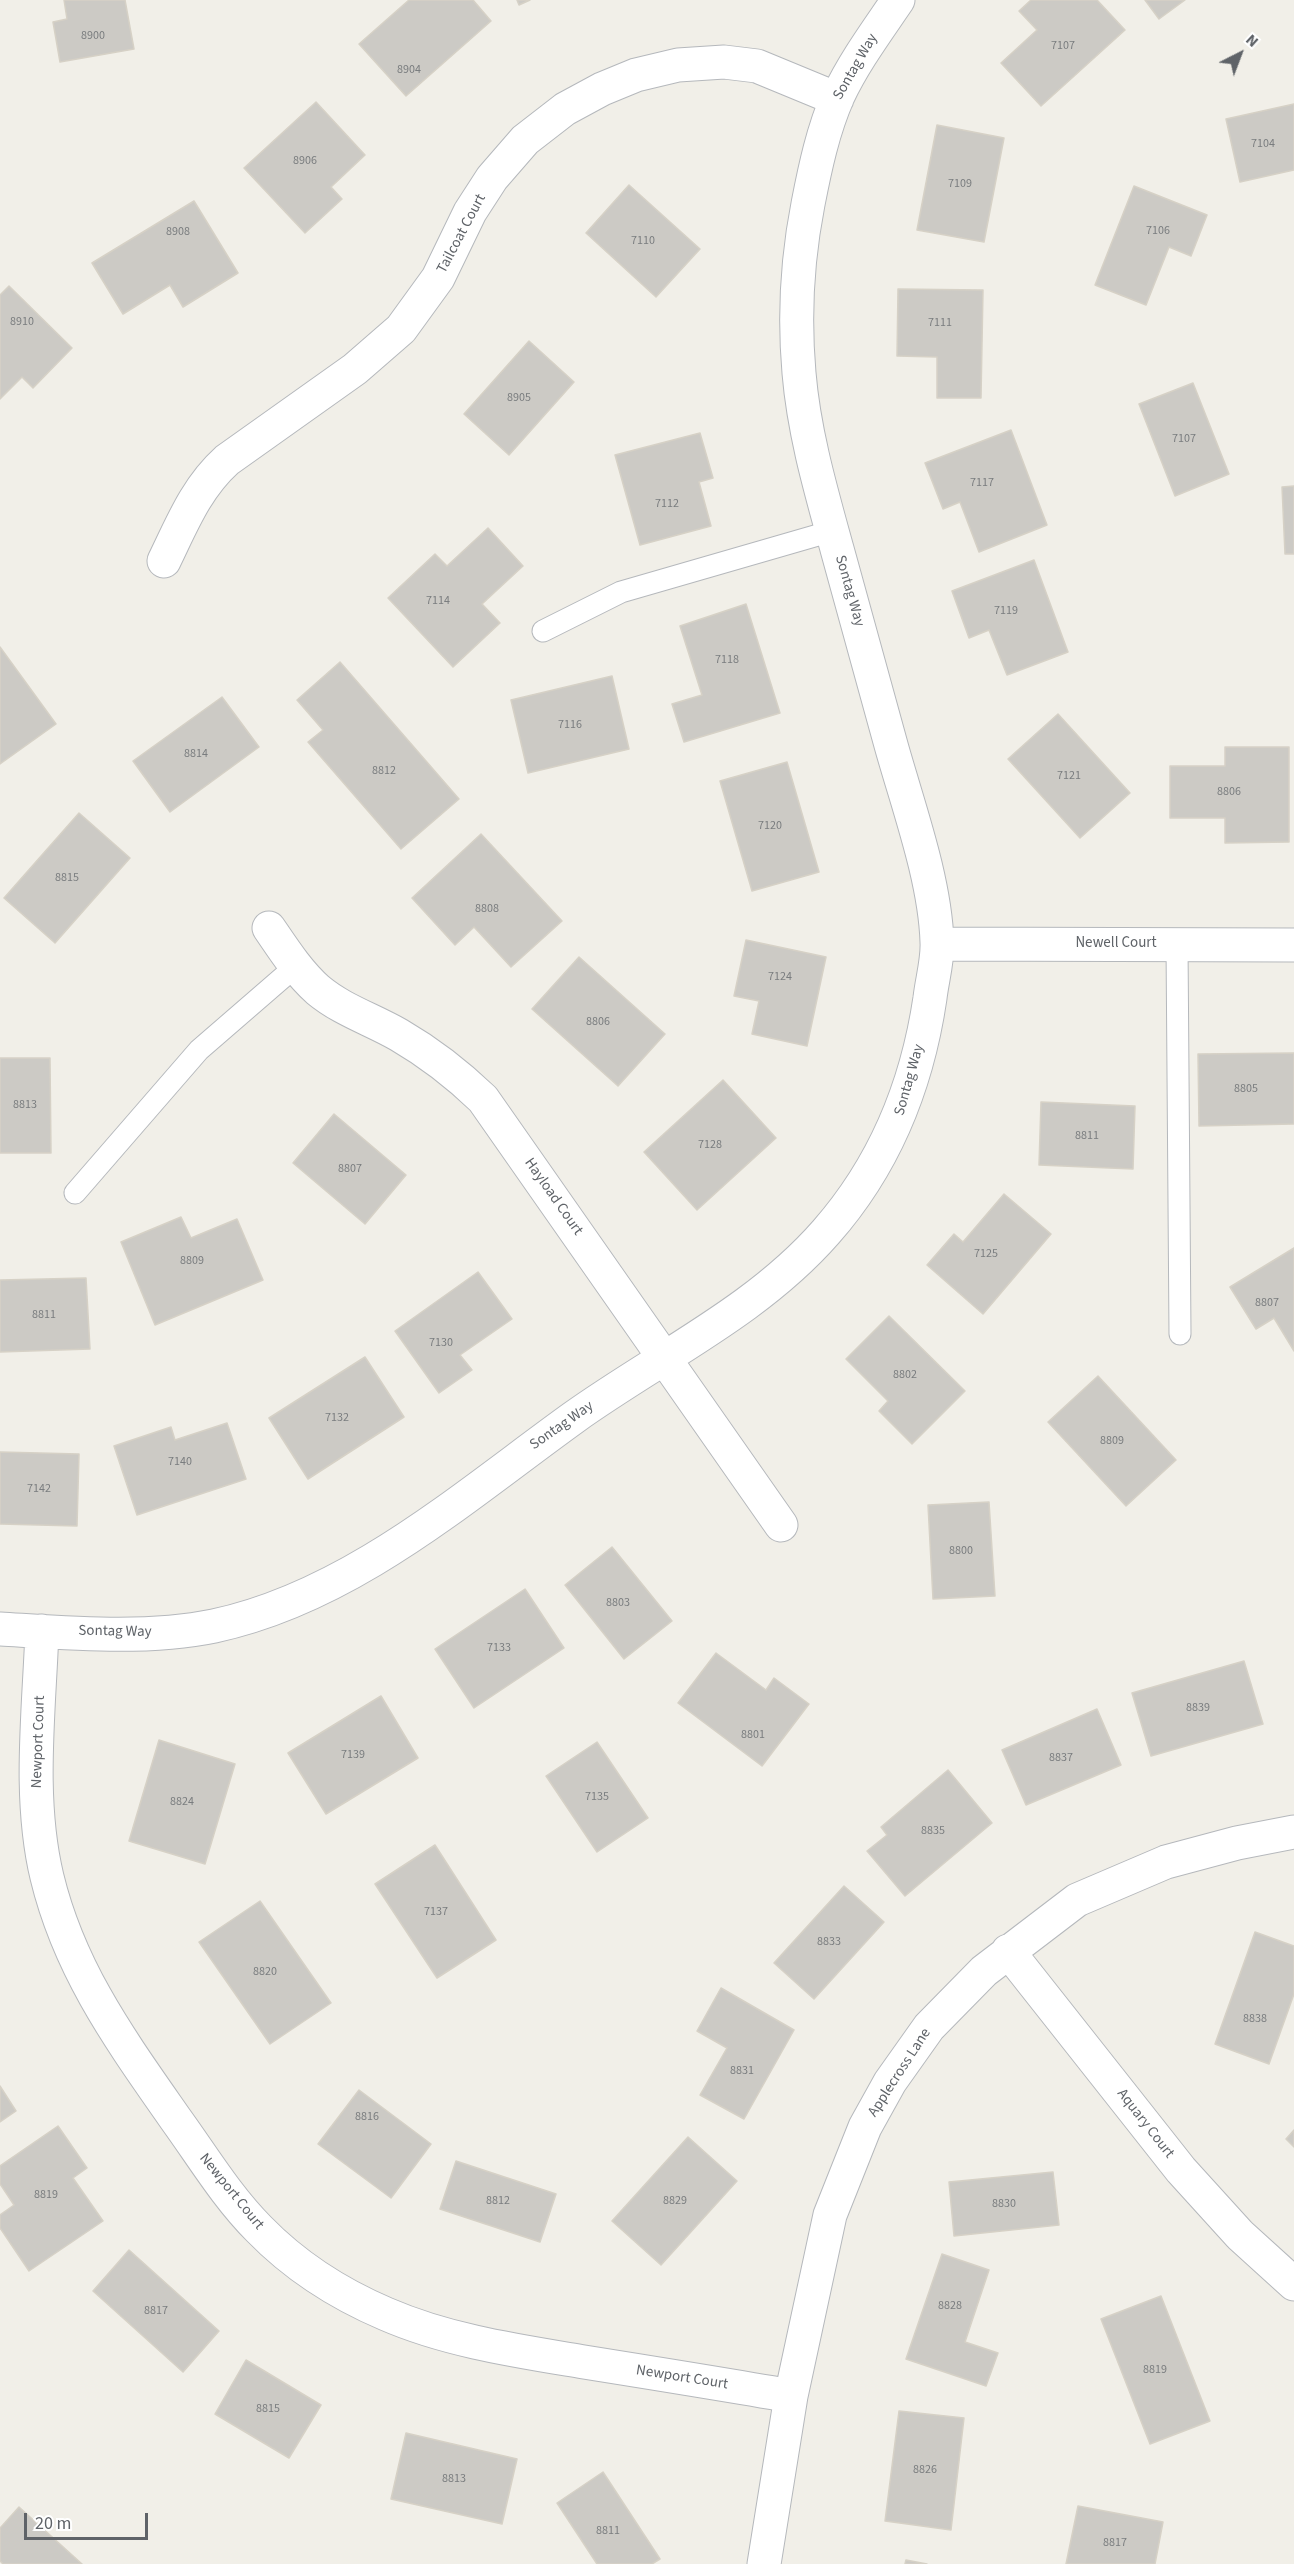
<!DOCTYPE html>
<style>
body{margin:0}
#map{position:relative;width:1294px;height:2564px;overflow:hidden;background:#f1efe8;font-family:"Source Sans 3",sans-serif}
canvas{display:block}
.north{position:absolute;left:1210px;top:24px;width:60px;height:60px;-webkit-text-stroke:4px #fff;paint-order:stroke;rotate:42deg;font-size:16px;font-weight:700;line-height:24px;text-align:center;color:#5f6368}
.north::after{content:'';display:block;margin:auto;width:21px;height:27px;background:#5f6368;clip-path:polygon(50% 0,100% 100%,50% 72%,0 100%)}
.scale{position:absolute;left:24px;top:2513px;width:124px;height:27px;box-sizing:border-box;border:3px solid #5f6368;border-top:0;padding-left:8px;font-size:18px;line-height:21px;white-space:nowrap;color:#5f6368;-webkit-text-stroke:4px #fff;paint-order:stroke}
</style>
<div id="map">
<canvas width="1294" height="2564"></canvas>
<div class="north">N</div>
<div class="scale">20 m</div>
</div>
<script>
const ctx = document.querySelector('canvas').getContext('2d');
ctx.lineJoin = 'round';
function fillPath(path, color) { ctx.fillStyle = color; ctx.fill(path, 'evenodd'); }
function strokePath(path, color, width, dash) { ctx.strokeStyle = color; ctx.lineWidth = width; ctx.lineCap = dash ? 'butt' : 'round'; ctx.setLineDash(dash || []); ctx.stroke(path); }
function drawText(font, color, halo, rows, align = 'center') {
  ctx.font = font + ' "Source Sans 3",sans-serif'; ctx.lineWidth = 6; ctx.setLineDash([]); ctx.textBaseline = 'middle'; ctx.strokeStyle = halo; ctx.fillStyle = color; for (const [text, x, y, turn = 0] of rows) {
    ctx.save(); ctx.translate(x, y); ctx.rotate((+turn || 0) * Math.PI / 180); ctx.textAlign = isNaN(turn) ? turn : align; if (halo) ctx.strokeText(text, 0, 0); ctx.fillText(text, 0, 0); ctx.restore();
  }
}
const building = new Path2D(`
 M64,0H125L134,49L60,62L53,22L67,19Z
 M409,0H473L491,21L406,96L359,44Z
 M517,0H530L519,5Z
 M1031,0H1097L1125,30L1041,106L1001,63L1037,30L1019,11Z
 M1145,0H1185L1159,19Z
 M316,102L365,155L331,187L342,199L305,233L244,168Z
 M1294,104V170L1240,182L1226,119Z
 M937,125L1004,138L984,242L917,230Z
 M629,185L700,249L656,297L586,233Z
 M1134,186L1207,215L1191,256L1169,247L1146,305L1095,285Z
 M194,201L238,273L183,307L170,285L123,314L92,263Z
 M9,286L72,348L33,388L22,377L0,399V295Z
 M898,289L983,290L981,398H937V357L897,356Z
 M529,341L574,382L509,455L464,414Z
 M1193,383L1229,474L1175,496L1139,404Z
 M1011,430L1047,525L979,552L960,502L943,509L925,463Z
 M700,433L713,478L699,482L711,526L640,545L615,455Z
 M1294,486V554H1285L1282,487Z
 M488,528L523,566L482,604L500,623L453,667L388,598L435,554L447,566Z
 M1034,560L1068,652L1007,675L989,630L969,638L952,591Z
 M746,604L780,713L684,742L672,704L702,695L680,626Z
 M0,647L56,724L0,764Z
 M340,662L459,799L401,849L308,742L323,730L297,700Z
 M612,676L629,749L528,773L511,700Z
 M222,697L259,747L170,812L133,761Z
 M1058,714L1130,793L1080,838L1008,759Z
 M1225,747H1289V842L1225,843V818H1170V766H1225Z
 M787,762L819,872L752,891L720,781Z
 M79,813L130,858L55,943L4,898Z
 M481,834L562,921L511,967L474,927L455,945L412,898Z
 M746,940L826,957L807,1046L752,1034L759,1001L734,996Z
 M579,957L665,1034L618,1086L532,1009Z
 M1294,1053V1124L1199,1126L1198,1054Z
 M0,1058H50L51,1153H0Z
 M723,1080L776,1138L697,1210L644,1152Z
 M1041,1102L1135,1106L1133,1169L1039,1165Z
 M334,1114L406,1175L365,1224L293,1163Z
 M1004,1194L1051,1234L983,1314L927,1265L954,1234L963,1242Z
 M181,1217L191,1238L237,1219L263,1280L155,1325L121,1242Z
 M1294,1248V1351L1274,1318L1256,1329L1230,1287Z
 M478,1272L512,1319L460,1355L472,1370L439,1393L395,1331Z
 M86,1278L90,1349L0,1352V1280Z
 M889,1316L965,1391L912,1444L879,1411L888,1401L846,1359Z
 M365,1357L404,1417L308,1479L269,1418Z
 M1098,1376L1176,1460L1126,1506L1048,1422Z
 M227,1423L246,1479L137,1515L114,1446L171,1427L175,1440Z
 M0,1452L79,1454L77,1526L0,1524Z
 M989,1502L995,1596L933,1599L928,1505Z
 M612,1547L672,1621L624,1659L565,1585Z
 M525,1589L564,1648L474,1708L435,1649Z
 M716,1653L766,1690L774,1678L809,1704L762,1766L678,1703Z
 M1244,1661L1263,1724L1151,1756L1132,1693Z
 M381,1696L418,1758L326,1814L288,1753Z
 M1097,1709L1121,1765L1026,1805L1002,1750Z
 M159,1740L235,1764L205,1864L129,1841Z
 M597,1742L648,1818L597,1852L546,1776Z
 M948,1770L992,1823L905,1896L867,1851L887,1835L881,1827Z
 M435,1845L496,1940L437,1978L375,1884Z
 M844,1886L884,1922L814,1999L774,1963Z
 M260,1901L331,2003L270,2044L199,1942Z
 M1255,1932L1294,1946V1994L1269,2064L1215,2044Z
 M721,1988L794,2030L744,2119L700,2095L727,2048L697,2031Z
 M0,2086L16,2111L0,2122Z
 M359,2090L431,2144L391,2198L318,2144Z
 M58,2126L87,2168L73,2178L103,2221L29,2271L0,2228V2215L14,2205L0,2184V2166Z
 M1294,2130V2147L1286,2139Z
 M688,2137L737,2181L661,2265L612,2221Z
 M456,2161L556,2194L540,2242L440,2209Z
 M1053,2172L1059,2225L954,2236L949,2182Z
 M129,2250L219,2331L183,2372L93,2291Z
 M942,2254L989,2270L965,2342L998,2353L986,2386L906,2359Z
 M1161,2296L1210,2421L1150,2444L1101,2319Z
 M246,2360L321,2405L289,2458L215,2414Z
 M899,2411L964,2418L951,2530L885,2521Z
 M406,2433L517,2459L502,2524L391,2499Z
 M603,2472L660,2559L652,2564H597L557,2503Z
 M1078,2506L1163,2522L1155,2564H1066Z
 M19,2507L82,2564H3L0,2561V2528Z
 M906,2560L927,2564H905Z`);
fillPath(building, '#cccac5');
strokePath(building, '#d6d1c6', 1.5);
const service = new Path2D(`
 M543,631L621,592L832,531
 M1177,944L1180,1334
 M75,1193L199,1050L296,966`);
const minor = new Path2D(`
 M164,561C182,524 196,488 227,460L355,369L401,329L438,278L470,212L492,178L525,140L565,109L602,89L636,75L678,65L724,62L757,66L837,99
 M269,928C284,950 298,972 318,990C342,1010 371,1019 399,1035C430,1053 457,1074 483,1099L781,1525
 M938,944L1294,945
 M0,1629C68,1633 147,1640 214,1626C350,1597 462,1498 573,1418C658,1357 756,1312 826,1232C885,1165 917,1086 930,998C932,980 938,960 937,942C935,879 908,806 891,745C873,680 855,614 837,549C821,491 804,433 799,373C794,316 797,260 808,204C815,168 823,130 838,96C854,62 877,31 898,0
 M42,1631C39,1712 28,1798 47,1877C70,1972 122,2042 177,2121C203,2157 227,2197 259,2229C295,2266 339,2294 386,2314C448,2341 518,2351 584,2362C653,2373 722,2384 791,2396
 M1008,1951L1181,2170L1240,2235L1294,2284
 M764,2564L791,2396L830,2215L865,2127L890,2082L929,2027L984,1971L1077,1900L1166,1862L1237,1843L1294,1832`);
strokePath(service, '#b5b8bc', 23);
strokePath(minor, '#b5b8bc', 35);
strokePath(service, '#fff', 21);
strokePath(minor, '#fff', 33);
drawText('12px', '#7a7d7f', null, [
 ["8900",93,36],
 ["7107",1063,46],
 ["8904",409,70],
 ["7104",1263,144],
 ["8906",305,161],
 ["7109",960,184],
 ["7106",1158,231],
 ["8908",178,232],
 ["7110",643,241],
 ["8910",22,322],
 ["7111",940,323],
 ["8905",519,398],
 ["7107",1184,439],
 ["7117",982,483],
 ["7112",667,504],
 ["7114",438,601],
 ["7119",1006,611],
 ["7118",727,660],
 ["7116",570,725],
 ["8814",196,754],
 ["8812",384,771],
 ["7121",1069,776],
 ["8806",1229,792],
 ["7120",770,826],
 ["8815",67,878],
 ["8808",487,909],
 ["7124",780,977],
 ["8806",598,1022],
 ["8805",1246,1089],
 ["8813",25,1105],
 ["8811",1087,1136],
 ["7128",710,1145],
 ["8807",350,1169],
 ["7125",986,1254],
 ["8809",192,1261],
 ["8807",1267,1303],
 ["8811",44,1315],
 ["7130",441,1343],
 ["8802",905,1375],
 ["7132",337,1418],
 ["8809",1112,1441],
 ["7140",180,1462],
 ["7142",39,1489],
 ["8800",961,1551],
 ["8803",618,1603],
 ["7133",499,1648],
 ["8839",1198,1708],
 ["8801",753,1735],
 ["7139",353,1755],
 ["8837",1061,1758],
 ["7135",597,1797],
 ["8824",182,1802],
 ["8835",933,1831],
 ["7137",436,1912],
 ["8833",829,1942],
 ["8820",265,1972],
 ["8838",1255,2019],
 ["8831",742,2071],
 ["8816",367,2117],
 ["8819",46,2195],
 ["8812",498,2201],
 ["8829",675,2201],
 ["8830",1004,2204],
 ["8828",950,2306],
 ["8817",156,2311],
 ["8819",1155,2370],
 ["8815",268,2409],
 ["8826",925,2470],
 ["8813",454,2479],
 ["8811",608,2531],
 ["8817",1115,2543]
]);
drawText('15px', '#5f6368', '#fff', [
 ["Sontag Way",856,67,-60],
 ["Tailcoat Court",462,234,-62],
 ["Sontag Way",849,591,74],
 ["Newell Court",1116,944],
 ["Sontag Way",910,1080,-74],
 ["Hayload Court",553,1197,55],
 ["Sontag Way",562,1426,-35],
 ["Sontag Way",115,1632,1],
 ["Newport Court",39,1742,-88],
 ["Applecross Lane",900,2073,-57],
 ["Aquary Court",1145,2124,52],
 ["Newport Court",231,2192,51],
 ["Newport Court",682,2378,9]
]);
</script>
